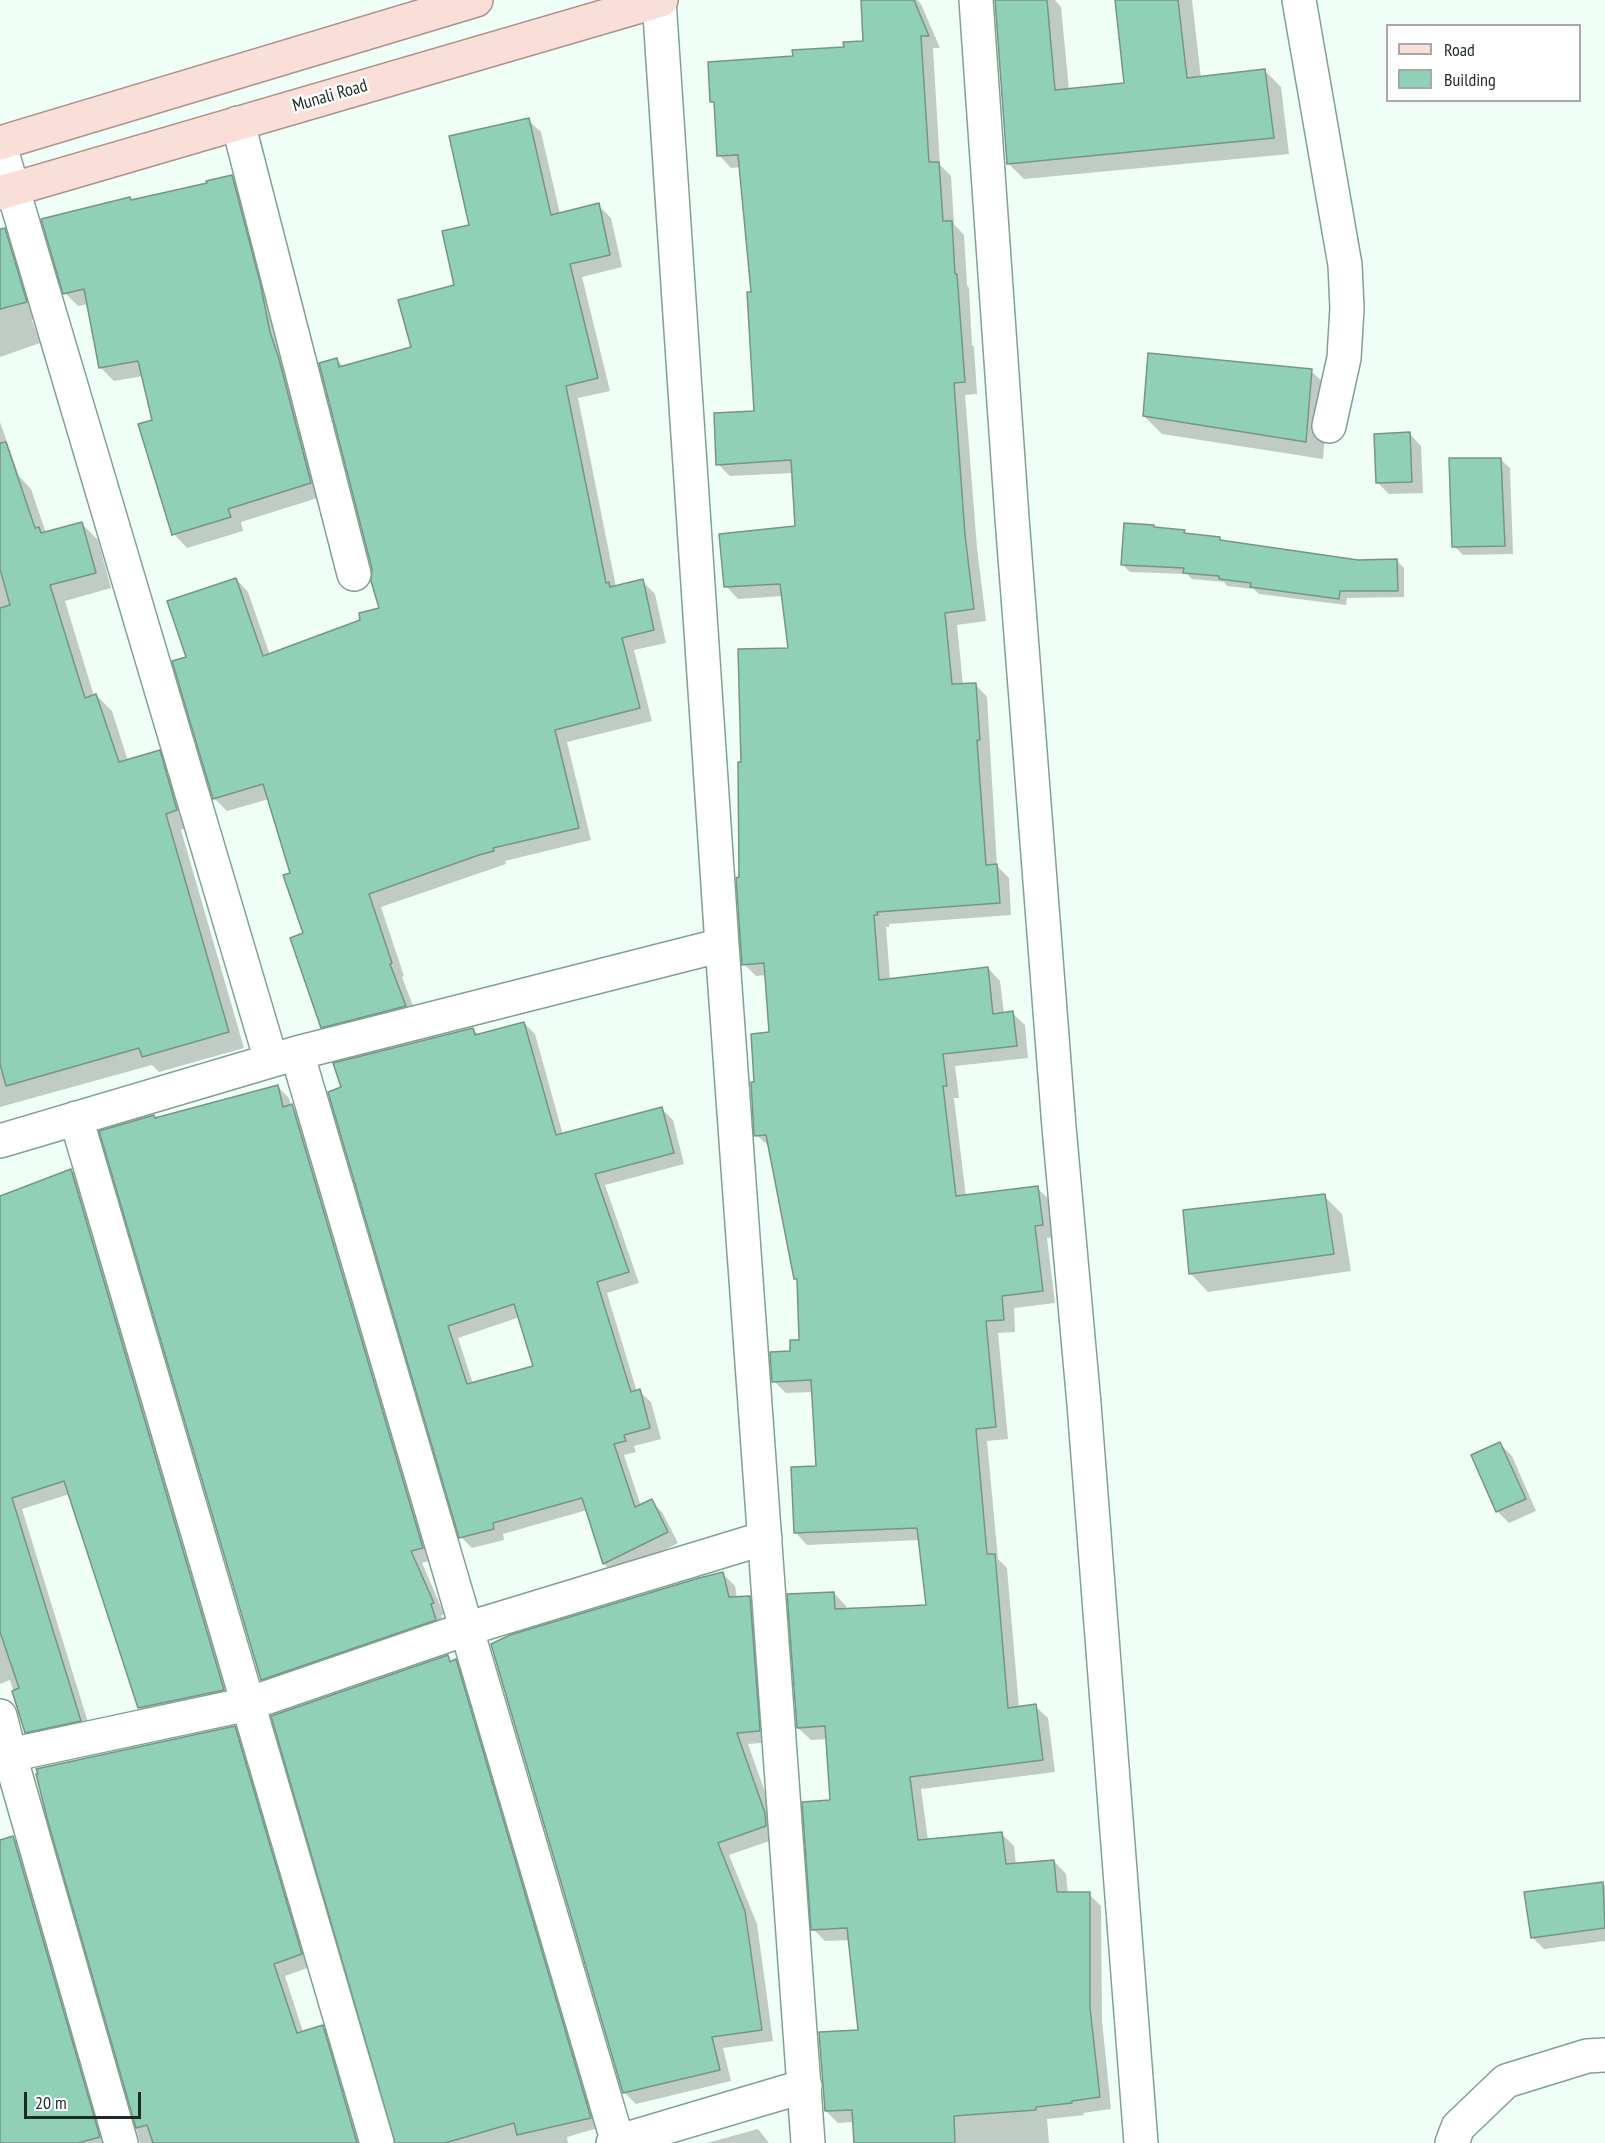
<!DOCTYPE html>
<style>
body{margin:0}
#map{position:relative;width:1605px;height:2143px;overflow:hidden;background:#f0fef8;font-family:"PT Sans Narrow",sans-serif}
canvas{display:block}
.legend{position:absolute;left:1386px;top:24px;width:195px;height:78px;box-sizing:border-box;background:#fff;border:2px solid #a5aaa8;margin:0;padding:8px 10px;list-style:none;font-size:18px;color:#1d2a25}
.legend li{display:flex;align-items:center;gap:12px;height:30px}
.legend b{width:30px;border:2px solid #a5aaa8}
.scale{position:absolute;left:24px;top:2092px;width:117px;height:27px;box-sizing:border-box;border:3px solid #1d2a25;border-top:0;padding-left:8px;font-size:18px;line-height:21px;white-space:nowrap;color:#1d2a25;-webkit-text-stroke:4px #fff;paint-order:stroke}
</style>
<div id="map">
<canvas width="1605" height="2143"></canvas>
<ul class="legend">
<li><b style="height:8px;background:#fadfd9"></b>Road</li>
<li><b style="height:16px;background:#8fd0b7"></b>Building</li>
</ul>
<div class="scale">20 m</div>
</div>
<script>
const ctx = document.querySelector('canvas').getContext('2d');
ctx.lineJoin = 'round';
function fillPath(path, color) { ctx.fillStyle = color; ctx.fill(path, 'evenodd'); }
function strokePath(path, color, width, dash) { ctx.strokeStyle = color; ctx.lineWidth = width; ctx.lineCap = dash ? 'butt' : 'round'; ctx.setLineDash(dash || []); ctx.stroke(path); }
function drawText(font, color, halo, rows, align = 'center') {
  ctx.font = font + ' "PT Sans Narrow",sans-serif'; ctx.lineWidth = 5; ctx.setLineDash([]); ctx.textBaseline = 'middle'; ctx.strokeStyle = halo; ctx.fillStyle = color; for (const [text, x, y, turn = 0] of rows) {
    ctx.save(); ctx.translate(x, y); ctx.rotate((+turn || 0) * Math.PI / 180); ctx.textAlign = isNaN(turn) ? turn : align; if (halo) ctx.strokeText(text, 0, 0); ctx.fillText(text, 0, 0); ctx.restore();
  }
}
fillPath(new Path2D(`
 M862,0H917L921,4L940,48H933L940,165L951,176L954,224L964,235L967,285L969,288L972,345L974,347L977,394L965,395L977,548L986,621L957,625L963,685L975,684L987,697L997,866L1009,878L1011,915L889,924V927H886L890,980L988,968L1000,981L1004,1014L1012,1013L1025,1025L1028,1058L955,1066L959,1098H954L966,1197L1037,1188L1050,1200L1054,1237L1047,1238L1055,1303L1014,1308L1015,1332L998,1333L1008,1439L987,1441L998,1559L1007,1568L1019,1708L1035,1706L1048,1718L1055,1772L921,1789L928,1840L1002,1834L1014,1846L1016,1865L1054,1861L1066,1874L1068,1894H1089L1101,1906L1102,2021L1111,2109L1083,2113L1084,2115L1047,2119L1049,2143H855L854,2122L838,2123L826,2111L859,2032L850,1940L825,1941L813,1929L832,1802L828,1739L811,1740L798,1728L834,1593L846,1606V1610L927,1606L920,1540L807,1545L795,1532L818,1468L814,1392L786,1393L774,1381L800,1341L798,1282L795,1279L770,1147L756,1135L755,1083L771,1034L767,975L756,976L744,964L740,879L743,763L790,649L783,596L738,599L726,586L796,528L793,473L730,476L718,464L756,412L752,294L741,167L731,168L719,155L716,106L712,101L794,58L845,49L865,42Z
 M995,0H1055L1061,7L1069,90L1126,84L1116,0H1192L1201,78L1265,71L1281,87L1289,154L1024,179L1008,163Z
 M528,120L541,132L560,214L598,205L611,218L622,267L582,277L610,391L578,398L616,587L642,581L655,594L666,643L634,650L652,721L567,742L591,840L505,861L506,864L381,907L404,976L402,977L418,1019L335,1040L322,1027L292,873L269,799L227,811L215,799L174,662L188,658L236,579L248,592L270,655L362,621L381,609L336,359L344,367L413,348L456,286L471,227Z
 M231,176L245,190L324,496L241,522L243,531L187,548L174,534L153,421L143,376L114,381L101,368L88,304L78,306L65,293L132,202L208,184Z
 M10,250L26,266L42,318L32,320L40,343L0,357V253Z
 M1311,371L1329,388L1323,459L1162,434L1144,416Z
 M0,422L19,476L31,489L46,533L82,524L98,540L111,588L65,601L94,696L96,695L112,711L128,761L159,752L175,768L192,826L181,830L244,1048L159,1072L152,1065L0,1107Z
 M1410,434L1421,446L1423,493L1389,494L1377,482Z
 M1500,459L1510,468L1513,554L1463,555L1454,546Z
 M1154,526L1156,529L1184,532L1188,535L1219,539L1222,542L1358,561H1397L1404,568V597L1347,598L1346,605L1259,594L1254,589L1227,586L1224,582L1192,579L1187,574L1130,572L1123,565Z
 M524,1023L535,1034L563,1135L662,1109L673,1120L684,1164L605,1185L639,1283L607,1293L637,1392L639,1391L651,1402L661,1439L634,1446L636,1452L624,1455L641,1506L651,1501L662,1512L678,1543L615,1575L604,1564L587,1510L503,1534L504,1540L472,1548L461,1537L330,1093L473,1029L479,1035ZM520,1317L535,1367L473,1384L458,1338Z
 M277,1086L289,1098L291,1106L303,1117L434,1559L422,1563L444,1614L441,1616L446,1631L273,1690L262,1679L154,1117L156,1119Z
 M71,1170L82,1182L235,1701L151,1719L140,1708L70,1494L22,1509L91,1732L38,1743L26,1732L10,1680L0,1684V1198Z
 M1324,1196L1342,1214L1351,1271L1208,1292L1191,1274Z
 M1500,1444L1512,1456L1536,1511L1509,1523L1497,1511Z
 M723,1574L735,1586L737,1598H749L761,1609L771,1742L748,1744L777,1826L778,1838L729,1855L757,1924L773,2041L723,2048L731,2081L636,2104L624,2092Z
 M447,1657L453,1662L456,1661L467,1672L601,2127L567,2137L568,2143H397Z
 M235,1728L246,1739L313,1966L285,1976L303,2032L322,2027L334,2039L365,2143H140L50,1821Z
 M13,1837L25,1849L109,2143H0V1842Z
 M1602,1884L1605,1886V1941L1544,1949L1532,1937Z
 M758,2129L769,2143H707Z`), '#0003');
const building = new Path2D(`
 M861,0H914L929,36H921L929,162H939L943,221H952L955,274H957L965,382L954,383L965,535L974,609L945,613L952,684L976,683L980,740H977L979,769L986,865L997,864L1000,903L877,912L878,915H874L879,980L988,967L993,1014L1013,1011L1017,1046L943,1054L947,1086H943L956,1196L1038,1186L1043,1225L1035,1226L1043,1291L1002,1296L1004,1320L986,1321L996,1427L976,1429L987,1554H995L1008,1708L1036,1704L1043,1760L910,1777L918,1840L1002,1832L1006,1864L1054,1860L1057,1892H1090V2008L1100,2097L1072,2101V2103L1036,2107V2110L954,2116L955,2143H854L852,2110L825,2111L819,2032L858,2030L847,1928L811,1930L802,1802L830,1800L825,1726L797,1728L787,1594L834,1592L835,1609L926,1605L917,1528L794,1533L791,1467L816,1466L811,1380L772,1382L770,1352L790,1351V1340H799L797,1279H794L766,1135L754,1136L751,1082H754L751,1034L769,1032L764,963L742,965L736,878L739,877L738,762H741L738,649L788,648L780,584L724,587L719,534L795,526L791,460L716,465L714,413L754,411L747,292H751L738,155L717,156L714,102H710L708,62L793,56L792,50L844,47L843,42L863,41Z
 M995,0H1047L1055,90L1124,83L1115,0H1178L1187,78L1265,69L1274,138L1007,164Z
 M529,118L551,215L599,203L610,255L570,264L598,378L566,386L606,583L609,582L610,587L643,579L654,630L622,638L640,708L555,730L579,828L493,848L494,851L479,855L369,894L392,963L390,964L406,1006L321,1028L290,938L303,933L283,875L290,873L263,784L213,799L172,661L186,657L167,601L236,578L263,656L360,620L359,613L379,608L371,581L372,569L319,363L337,358L339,367L411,347L398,300L454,285L442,231L469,225L449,136Z
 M232,175L260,282L270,332L279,359L311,483L228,509L231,517L172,535L138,424L152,420L138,361L99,368L84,289L63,294L41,219L130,197L131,200L207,183L206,181Z
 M5,228L27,302L0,309V229Z
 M1148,353L1312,369L1306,442L1143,416Z
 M1410,432L1412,482L1376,483L1374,434Z
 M6,442L35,528L39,527L41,533L82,522L96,573L50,585L85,698L96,694L119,762L160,750L177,810L166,814L229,1032L142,1057L139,1048L6,1086L0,1064V608L10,605L0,569V443Z
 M1449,458H1501L1505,546L1452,547Z
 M1124,523L1154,525V527L1185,530L1184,533L1220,537V540L1358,560L1397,559L1398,591H1340L1339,599L1250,587L1251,583L1219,579V576L1183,573L1184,568L1121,565Z
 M524,1022L556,1135L662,1107L674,1153L595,1174L629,1272L597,1282L631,1392L640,1389L650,1428L624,1435L626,1441L614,1444L635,1507L652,1499L668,1532L603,1564L582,1498L493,1523L494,1529L459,1538L328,1092L341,1087L333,1063L473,1028L475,1035ZM514,1304L533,1366L467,1384L448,1326Z
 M278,1085L283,1107L292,1104L423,1548L411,1551L434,1603L431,1604L436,1620L261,1680L99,1131L154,1115L155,1118Z
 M71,1169L224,1690L138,1708L64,1481L12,1498L81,1721L25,1733L12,1691L19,1688L0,1632V1196Z
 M1325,1194L1334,1254L1189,1274L1183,1210Z
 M1500,1442L1526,1499L1496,1512L1471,1455Z
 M723,1572L729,1597L750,1596L760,1731L737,1733L765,1813L766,1826L718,1843L745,1911L762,2030L712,2037L720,2070L623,2093L491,1644L510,1635L699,1578Z
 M448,1655L450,1662L456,1659L591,2118L517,2135L514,2123L445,2143H395L271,1716Z
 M235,1726L302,1954L274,1964L297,2033L323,2025L357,2143H153L147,2125L136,2128L48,1822L36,1774H38L36,1769Z
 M13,1836L100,2137L78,2143H0V1840Z
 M1603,1882L1605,1928L1531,1938L1524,1892Z`);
fillPath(building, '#8fd0b7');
strokePath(building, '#769588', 1.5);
const minor = new Path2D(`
 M659,0L722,945L808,2143
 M976,0L1012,518L1059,1127L1084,1404L1141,2143
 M1299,0L1345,265L1347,308L1344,358L1329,426
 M238,123L354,574
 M0,146L271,1060
 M297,1053L618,2143
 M76,1118L377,2143
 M0,1141L297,1053L722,945
 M0,1716L14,1770L121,2143
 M10,1755L248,1704L466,1629L765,1538
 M613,2143L805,2086
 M1452,2143L1458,2127L1506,2081L1587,2056L1605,2055`);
const major = new Path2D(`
 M0,143L476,0
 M0,193L661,0`);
strokePath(minor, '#81a094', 36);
strokePath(major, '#ab928a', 36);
strokePath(minor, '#fff', 33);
strokePath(major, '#fadfd9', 33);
drawText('18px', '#1d2a25', '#fff', [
 ["Munali Road",330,96,-16]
]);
</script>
